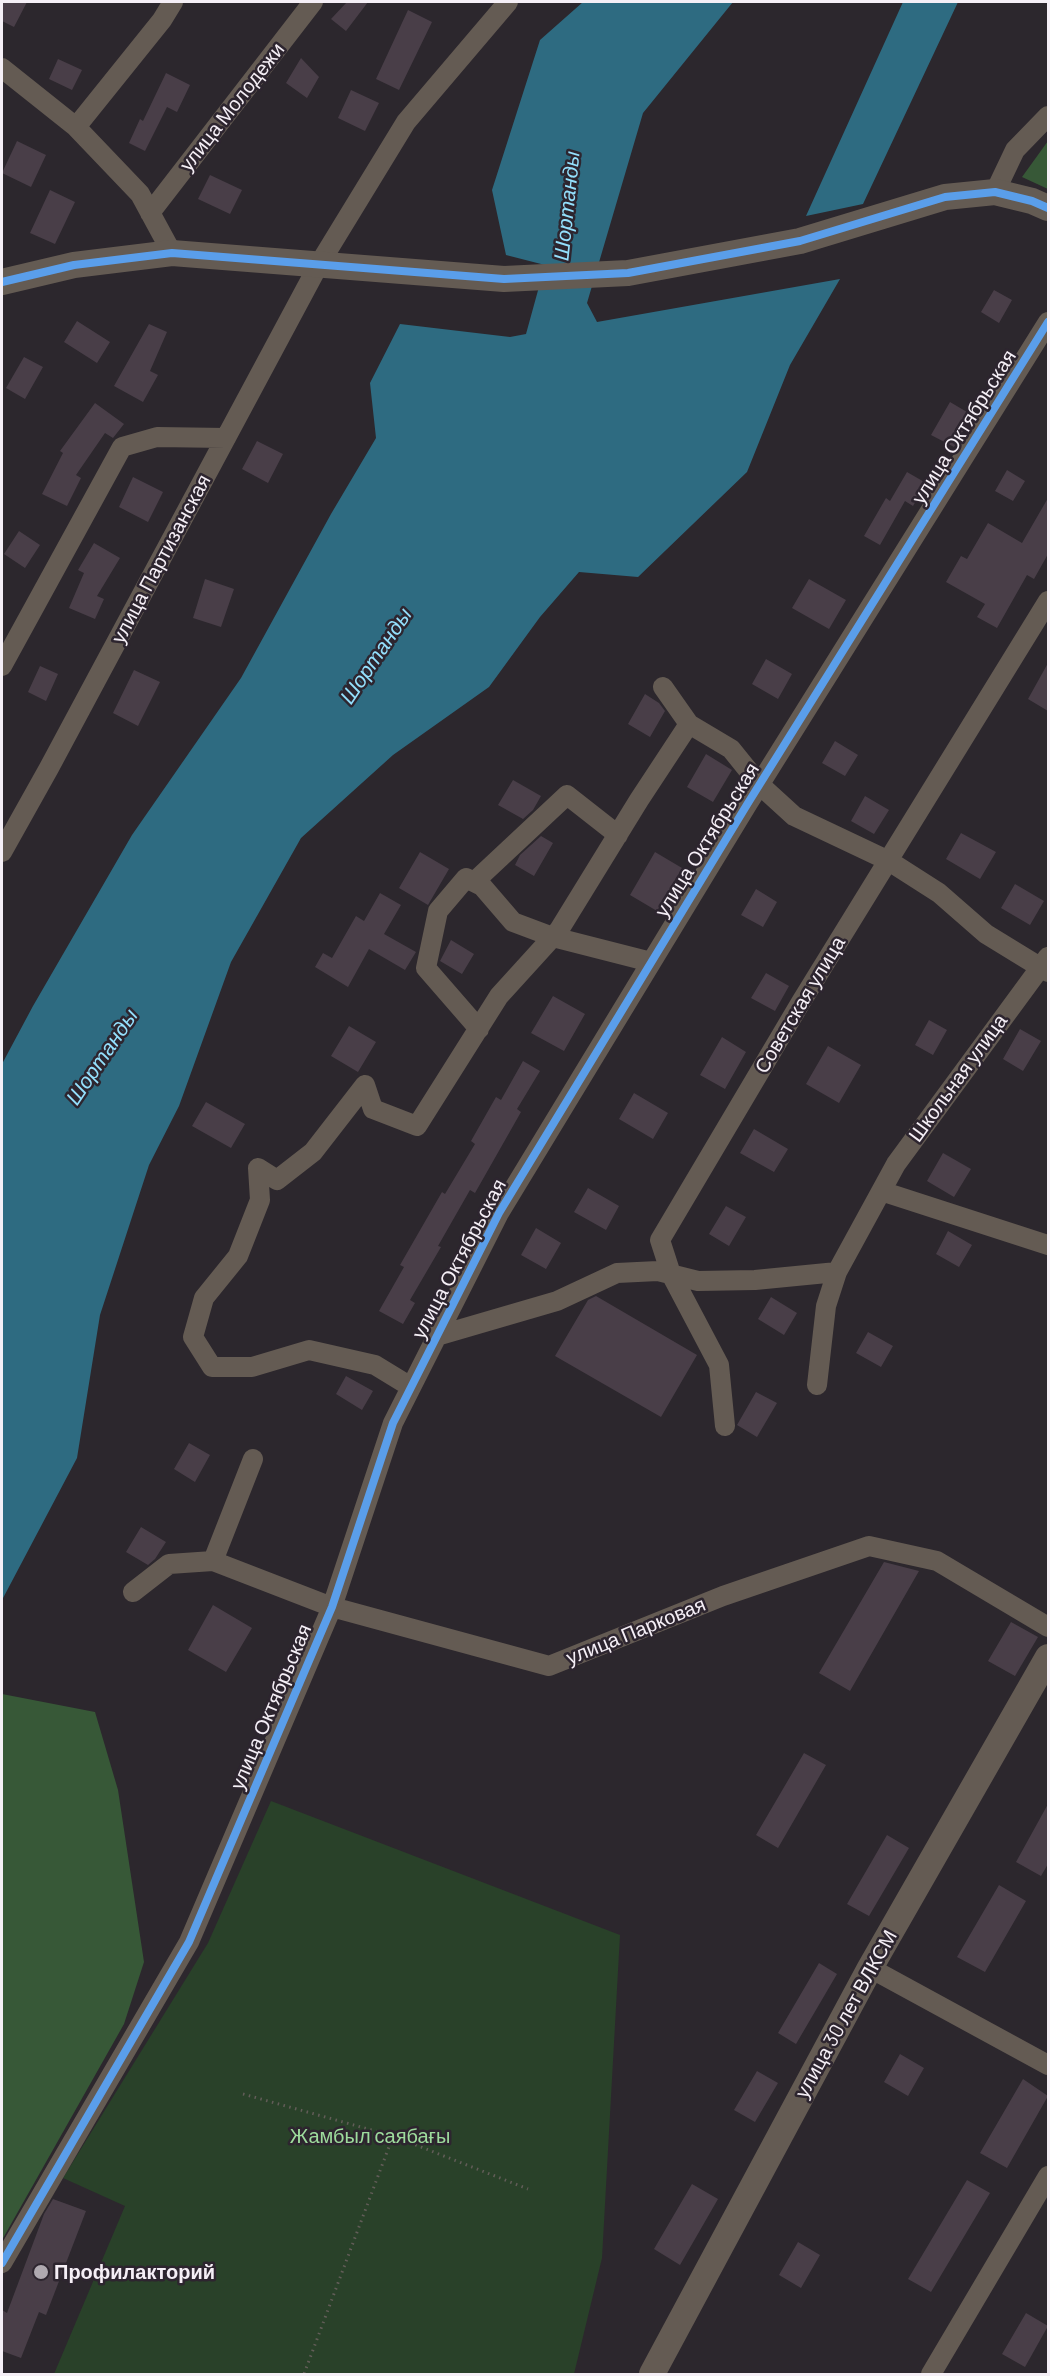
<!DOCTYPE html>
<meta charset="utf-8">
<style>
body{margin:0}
#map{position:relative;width:1050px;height:2376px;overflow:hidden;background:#2c272d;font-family:Barlow,sans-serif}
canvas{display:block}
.frame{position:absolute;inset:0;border:3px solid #f5eff6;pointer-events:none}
</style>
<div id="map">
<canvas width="1050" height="2376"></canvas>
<div class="frame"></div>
</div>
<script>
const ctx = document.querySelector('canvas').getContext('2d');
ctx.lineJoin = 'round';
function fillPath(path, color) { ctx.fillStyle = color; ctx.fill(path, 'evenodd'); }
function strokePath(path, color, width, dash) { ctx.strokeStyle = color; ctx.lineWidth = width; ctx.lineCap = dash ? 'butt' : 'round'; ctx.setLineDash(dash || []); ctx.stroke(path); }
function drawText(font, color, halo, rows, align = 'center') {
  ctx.font = font + ' Barlow,sans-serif'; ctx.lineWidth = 5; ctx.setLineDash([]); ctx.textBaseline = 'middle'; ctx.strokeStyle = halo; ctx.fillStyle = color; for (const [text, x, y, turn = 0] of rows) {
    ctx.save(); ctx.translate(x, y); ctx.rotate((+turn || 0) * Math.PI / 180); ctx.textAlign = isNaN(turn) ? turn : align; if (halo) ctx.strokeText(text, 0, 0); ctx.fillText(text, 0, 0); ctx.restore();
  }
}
fillPath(new Path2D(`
 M271,1801L620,1935L602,2258L574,2374H54L125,2206L63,2178L208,1943Z`), '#294129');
fillPath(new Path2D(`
 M1048,141V189L1022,177Z
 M2,1694L95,1712L118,1790L144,1962L124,2024L2,2240Z`), '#375837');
fillPath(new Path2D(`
 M583,2H733L643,113L587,303L597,322L840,279L790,365L747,472L638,577L579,572L540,617L489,687L393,755L301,838L231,962L179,1106L149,1165L100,1315L77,1458L2,1600V1064L33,1006L132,835L241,678L331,514L376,438L370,383L400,324L510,337L526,334L545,265L506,255L492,190L540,40Z
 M903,2H958L863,204L806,216Z`), '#2e6b81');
fillPath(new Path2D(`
 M2,2H27L14,27L2,21Z
 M347,2H368L346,31L331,19Z
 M408,10L432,22L399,90L376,79Z
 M301,58L319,77L307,98L286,83Z
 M58,59L82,70L72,90L49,79Z
 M166,73L190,85L177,112L167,107L145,151L129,143L140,119L143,121Z
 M351,90L379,103L365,131L338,118Z
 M17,141L46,155L31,187L2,173Z
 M210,175L242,190L230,214L198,199Z
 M50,190L75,202L55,244L30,233Z
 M994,290L1012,300L999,323L981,312Z
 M77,321L110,342L97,363L64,342Z
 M149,324L167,332L150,371L158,375L143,402L114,386Z
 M24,357L43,367L25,399L6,388Z
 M950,402L972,415L954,447L931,435Z
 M95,403L124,424L113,438L105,433L76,475L81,478L67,506L42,494L63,453L60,451Z
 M257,441L283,454L268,483L242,469Z
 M1007,470L1025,481L1013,501L995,491Z
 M907,472L926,483L913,506L905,501L880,545L864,536L886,498L890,501Z
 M133,477L163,492L148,522L119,507Z
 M1048,498V554L1034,579L1027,575L997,628L977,617L985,604L946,582L961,556L967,559L988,523L1022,543Z
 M19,531L40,545L25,568L4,554Z
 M94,543L120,558L97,596L104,599L95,619L69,608L84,573L78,570Z
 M205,579L234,589L221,627L193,618Z
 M809,579L846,600L829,629L792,608Z
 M766,659L792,674L778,699L752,684Z
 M1048,663V711L1028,699Z
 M40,666L58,674L46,701L28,692Z
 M134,670L160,682L138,726L113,713Z
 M645,694L659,703L665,711L650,737L628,724Z
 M835,741L858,755L845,776L822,763Z
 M706,754L732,770L713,802L687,787Z
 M513,780L541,796L533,810L523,819L498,805Z
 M865,796L889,810L874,834L851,821Z
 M961,833L996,852L980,879L946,859Z
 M541,836L553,843L534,876L515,865L520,855Z
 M420,852L449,869L428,905L399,888Z
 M655,852L682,868L657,911L630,895Z
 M1015,884L1044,901L1030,925L1001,908Z
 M756,889L777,902L763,927L741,915Z
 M380,893L401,905L384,934L416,952L405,970L369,949L348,987L315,967L323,953L332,958L356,916L364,921Z
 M451,940L474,954L462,974L440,961Z
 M766,973L789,986L775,1011L751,998Z
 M553,996L585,1014L564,1051L531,1033Z
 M929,1020L947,1030L933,1055L915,1045Z
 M349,1026L376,1042L358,1072L331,1056Z
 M1020,1029L1041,1041L1023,1071L1003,1059Z
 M722,1037L746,1052L725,1089L700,1075Z
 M828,1046L861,1065L839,1103L806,1084Z
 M523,1061L540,1071L517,1109L521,1112L475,1193L470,1190L438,1246L441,1247L410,1300L415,1303L403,1324L379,1311L404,1267L400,1265L442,1192L445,1194L475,1144L471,1141L496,1097L501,1100Z
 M634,1093L668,1113L653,1139L619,1119Z
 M206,1102L245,1124L231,1148L192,1126Z
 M754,1129L788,1149L774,1172L740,1153Z
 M943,1153L971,1169L954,1197L927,1181Z
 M588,1188L619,1206L606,1230L574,1212Z
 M726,1206L746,1217L729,1246L709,1234Z
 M536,1228L561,1243L546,1269L521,1255Z
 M948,1231L972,1245L959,1267L936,1254Z
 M596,1296L697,1355L661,1417L555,1356L588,1300Z
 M771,1297L797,1313L784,1335L758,1319Z
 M868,1332L893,1346L881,1367L856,1353Z
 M346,1376L373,1391L362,1410L336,1394Z
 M756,1392L777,1403L757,1437L737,1425Z
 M189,1443L210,1455L195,1482L174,1469Z
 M141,1527L166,1542L155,1559L148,1565L126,1552Z
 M884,1562L919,1571L850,1691L819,1673Z
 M213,1605L252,1628L226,1672L188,1650Z
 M1011,1622L1038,1637L1015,1676L988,1661Z
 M804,1753L826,1765L778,1848L756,1835Z
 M1048,1804V1864L1041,1876L1016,1862Z
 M887,1835L909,1848L869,1916L847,1904Z
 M999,1885L1026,1901L985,1972L957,1957Z
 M819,1963L837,1974L796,2044L778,2033Z
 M900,2054L924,2068L908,2096L884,2082Z
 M757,2071L778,2083L755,2122L734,2110Z
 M1023,2079L1048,2096L1007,2168L980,2153Z
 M967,2180L990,2193L931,2292L908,2279Z
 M692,2184L718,2199L680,2265L654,2249Z
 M53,2199L86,2211L46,2315L39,2312L21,2358L2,2351V2310L7,2313L44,2214Z
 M798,2242L820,2255L801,2288L779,2275Z
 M1026,2313L1048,2326L1025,2367L1002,2354Z`), '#493e48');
strokePath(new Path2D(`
 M243,2094L393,2136L304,2374
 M393,2136L528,2189`), '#625d58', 3, [1.5, 4.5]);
strokePath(new Path2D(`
 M2,68L76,127L140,194L172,253
 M76,127L162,20L173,2
 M995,192L1015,150L1048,116
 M150,213L313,2
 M2,666L122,447L157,437L226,438
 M663,687L689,724L731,749L760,785L794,816L889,861L939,893L986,934L1048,972
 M2,852L49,768L318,266L406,122L508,2
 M474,882L567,795L618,835
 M479,1029L426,968L438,911L466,878L482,886L513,922L553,937L651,962
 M881,1191L1048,1245
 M437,1336L557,1301L617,1273L658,1271L698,1281L755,1280L837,1272
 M817,1385L826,1306L837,1272L896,1164L1048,957
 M411,1387L375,1365L309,1350L252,1367H212L193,1337L204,1298L238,1256L260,1200L258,1168L277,1180L313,1152L365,1085L373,1109L417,1126L499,996L559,930L639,800L689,724
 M725,1426L719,1365L671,1274L660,1240L801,1002L1048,601
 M213,1561L253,1459
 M133,1592L169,1564L213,1561L332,1607L549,1666L723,1596L869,1546L937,1561L1048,1627
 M870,1968L1048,2065
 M2,2263L189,1942L332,1607L393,1423L499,1213L748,803L1048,322
 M931,2374L1048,2176`), '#645b53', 20);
strokePath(new Path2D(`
 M2,282L74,265L172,253L504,279L628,273L800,241L945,197L995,192L1032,201L1048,208
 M652,2374L870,1968L1048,1657`), '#645b53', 26);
strokePath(new Path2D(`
 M2,282L74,265L172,253L504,279L628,273L800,241L945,197L995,192L1032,201L1048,208
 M2,2263L189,1942L332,1607L393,1423L499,1213L748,803L1048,322`), '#5a9eea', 8);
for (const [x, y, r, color] of [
 [41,2272,8,"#afa9b0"]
]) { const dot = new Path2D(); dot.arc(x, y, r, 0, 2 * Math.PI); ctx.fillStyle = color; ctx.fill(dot); strokePath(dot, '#2d252f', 2); }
drawText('20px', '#f5eff6', '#2d252f', [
 ["улица Молодежи",232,107,-52],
 ["улица Октябрьская",964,427,-58],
 ["улица Партизанская",161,559,-62],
 ["улица Октябрьская",707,840,-58],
 ["Советская улица",800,1005,-59],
 ["Школьная улица",958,1078,-54],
 ["улица Октябрьская",459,1259,-62],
 ["улица Парковая",636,1631,-22],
 ["улица Октябрьская",271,1707,-67],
 ["улица 30 лет ВЛКСМ",846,2014,-61]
]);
drawText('20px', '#9ddb9c', '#2d252f', [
 ["Жамбыл саябағы",370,2136]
]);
drawText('bold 20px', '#f5eff6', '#2d252f', [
 ["Профилакторий",54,2272]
], 'left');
drawText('italic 21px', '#94e0fd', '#2d252f', [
 ["Шортанды",567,206,-84],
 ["Шортанды",376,656,-56],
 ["Шортанды",102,1057,-56]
]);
</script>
